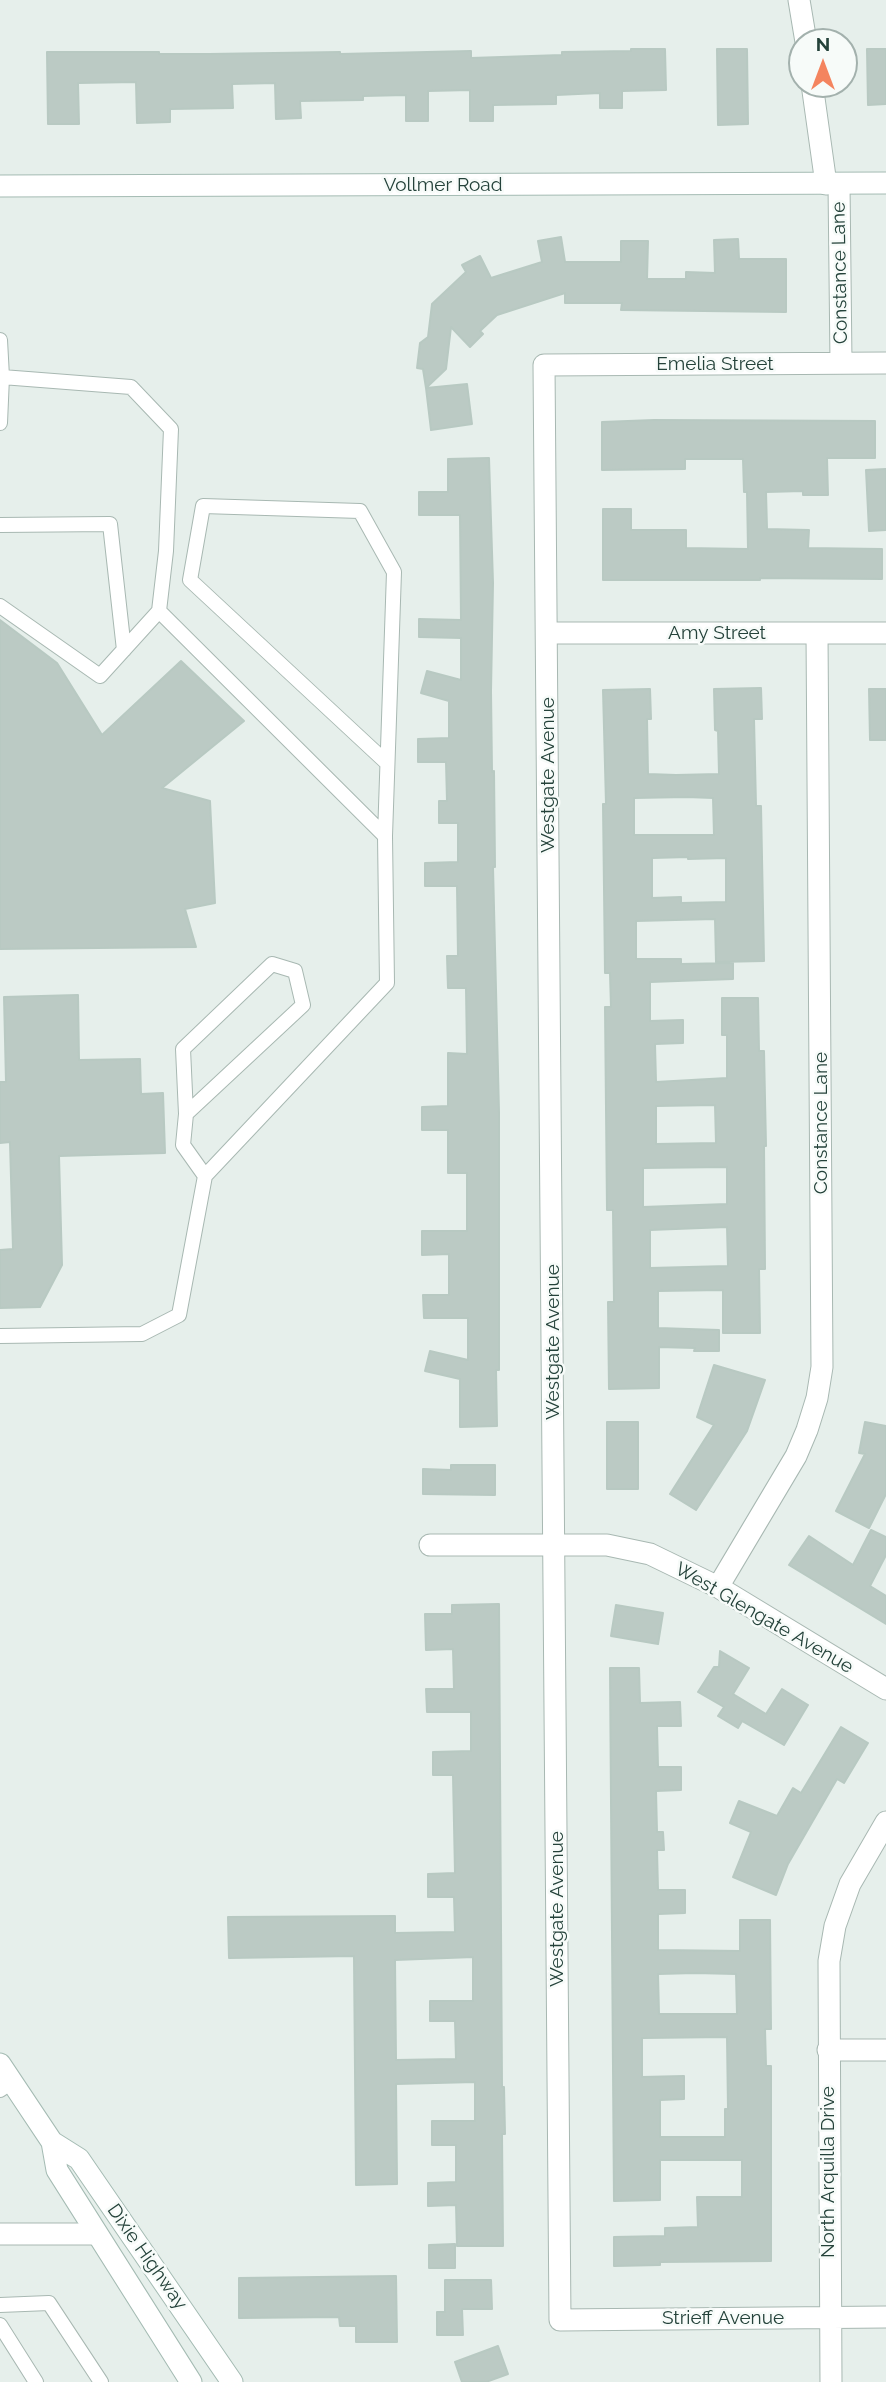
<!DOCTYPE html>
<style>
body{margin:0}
#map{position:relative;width:886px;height:2382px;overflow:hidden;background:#e6efeb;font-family:Raleway,sans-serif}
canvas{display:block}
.north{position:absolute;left:788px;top:28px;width:70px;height:70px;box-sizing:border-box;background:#f7fbf9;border:2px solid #a3b1ad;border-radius:50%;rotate:0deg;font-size:19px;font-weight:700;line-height:28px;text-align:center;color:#24423a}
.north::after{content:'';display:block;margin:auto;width:24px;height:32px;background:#f4845f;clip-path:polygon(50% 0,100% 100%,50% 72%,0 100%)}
</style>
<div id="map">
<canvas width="886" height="2382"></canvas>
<div class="north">N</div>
</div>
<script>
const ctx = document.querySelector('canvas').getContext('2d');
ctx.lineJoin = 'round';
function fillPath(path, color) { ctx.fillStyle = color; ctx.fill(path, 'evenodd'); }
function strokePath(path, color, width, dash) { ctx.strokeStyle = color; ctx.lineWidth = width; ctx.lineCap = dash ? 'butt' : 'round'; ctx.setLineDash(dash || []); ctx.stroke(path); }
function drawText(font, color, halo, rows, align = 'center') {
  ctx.font = font + ' Raleway,sans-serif'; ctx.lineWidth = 5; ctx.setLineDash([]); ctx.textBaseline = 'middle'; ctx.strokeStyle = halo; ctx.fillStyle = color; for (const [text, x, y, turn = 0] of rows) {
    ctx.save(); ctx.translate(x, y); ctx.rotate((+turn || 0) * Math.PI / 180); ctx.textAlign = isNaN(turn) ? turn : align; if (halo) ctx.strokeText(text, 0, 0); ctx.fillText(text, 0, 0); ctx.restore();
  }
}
const building = new Path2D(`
 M631,49H665L666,90L622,91V108H600V93L556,95V104L493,105V121H470V90L428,91V121H406V95L363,96V100L300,101L301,118L276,119L275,83L232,84L233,108L170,109V122L137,123L136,82L78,83L79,124H48L47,52H159V54H209L340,52V54L471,51V58L562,55V52L631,51Z
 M717,49H747L748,124L718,125Z
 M867,49H886V104L868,105Z
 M561,237L565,262H621V241H648L647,279H686V272L715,273L714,240L738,239L739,259H786V312L621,310L622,303H565V293L497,315L480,331L483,334L470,347L451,327L446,369L426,388L423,369L417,368L420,343L428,337L432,304L466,272L462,265L480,256L491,278L542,262L538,241Z
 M467,384L472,424L431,430L426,388Z
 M654,420L875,421V458H827L828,495H803V491L766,492L767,529L809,530L808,548L882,549V579L760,578V580H603V509H631V530H686V548L748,549L747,492H744L743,459H685V469L602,470V422Z
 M489,458L493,583L491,691L492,772L494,771L495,867H493L499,1112V1370H496L497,1426L460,1427V1379L425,1371L430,1351L468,1360V1318H424L423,1295H449V1254L422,1255V1231H467V1173H448V1130H422V1107L448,1106V1053L467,1054L466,988H448L447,956H458L457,886H425V863L458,862V823H439V801H447L446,762H418V739L449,738V701L421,693L427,671L461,680V638L419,637V619L461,620L460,515H419V492H448V459Z
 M886,469V530L869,531L866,470Z
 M0,620L57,663L102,735L181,661L244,721L162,788L210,801L215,903L185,909L196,947L0,949Z
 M761,688L762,719H754L756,806H761L764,961L716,962L715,919L636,921V959H681V964L733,963V979L650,982V1021L683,1020V1043L655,1044L656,1082L727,1078V1035H722V998H758L759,1051H764L766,1146H764L765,1269H759L760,1333H723V1290L658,1291V1328L719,1330V1351H694L695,1348L659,1347V1388L609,1389L608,1302H614L613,1210H607L605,1007H611L610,973H605L603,804H606L603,690L650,689L651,719H647L648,774L676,775L719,774L718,731L715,730L714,689ZM687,797L713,798L714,835H634V798ZM688,857V859L726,858V902L681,903V897L652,898V858ZM715,1105L716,1143L656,1144V1106ZM727,1167V1204L643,1207V1168ZM727,1227L728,1266L650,1268V1230Z
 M869,689H886V740H870Z
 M78,995L79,1060L140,1059L141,1094L163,1093L165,1153L59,1156L62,1265L40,1307L0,1308V1250L13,1249L10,1142L0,1143V1082H6L4,997Z
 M714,1365L765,1380L747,1431L696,1510L670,1494L714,1425L697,1417Z
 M607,1422H638V1489H607Z
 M865,1422L886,1426V1494L869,1528L836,1511L865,1454L859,1453Z
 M451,1465H495V1495L423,1494V1469L451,1470Z
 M871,1530L886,1537V1555L870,1586L886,1596V1624L789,1565L809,1536L853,1565Z
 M499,1604L502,2087H504L505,2134H502L503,2246H457L456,2205L428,2206V2183L456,2182V2145H432V2121H475V2082L396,2084L397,2184L356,2185L354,1956L229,1958L228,1917L395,1916V1933L455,1932L454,1897H428V1874L455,1873L453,1775H433V1752L471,1751V1712H427L426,1689H454L453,1649L426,1650L425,1614H452V1605ZM473,1957V2001H430V2021H455L456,2059L396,2060L395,1960Z
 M616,1605L663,1613L658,1644L611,1636Z
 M720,1651L749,1668L733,1694L766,1714L782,1689L808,1705L784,1745L742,1721L738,1728L718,1716L724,1707L698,1692L714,1667H719Z
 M610,1668H639L640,1703L680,1702L681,1726H657L658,1767H681V1790L656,1791L657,1832H663L664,1850H657L658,1890H685V1913L658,1914V1950L740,1951V1920H770L771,2029H765L766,2066H771V2261L660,2262V2265L614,2266V2237L665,2236V2228L698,2227L697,2197H742V2160H660V2200L614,2201ZM695,1973L736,1974L737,2014H659L658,1974ZM727,2037L728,2109H725V2137H660V2100L684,2099V2076L642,2077V2038Z
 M841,1727L868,1743L844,1783L837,1779L788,1864L776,1895L733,1877L751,1832L730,1823L739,1801L777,1816L793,1788L801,1793Z
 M455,2244V2268H429V2245Z
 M396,2276L397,2342H356V2326H340L339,2317L239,2318V2278Z
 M445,2280H491L492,2309H462L463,2335H437V2312H445Z
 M498,2346L508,2374L486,2382H462L455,2362Z`);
fillPath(building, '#bbcac4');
strokePath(building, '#b8c9c2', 2);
const lane = new Path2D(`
 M0,340L2,377L131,387L171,429L166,551L159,611L385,836L387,983L205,1176L179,1315L142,1334L0,1336
 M0,423L2,377
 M0,525L110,524L124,650
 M0,606L100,676L159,611
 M385,836L394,572L360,511L203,506L190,580L387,763
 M186,1114L303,1005L295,971L272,964L183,1049L186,1114L183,1145L205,1176
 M0,2090L12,2082
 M0,2305L49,2303L101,2382
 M0,2325L36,2382`);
const street = new Path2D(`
 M799,0L806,42
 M812,84L826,184
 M839,184L841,363
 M886,363L544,365L560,2320L886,2317
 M547,633H886
 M430,1545H607L650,1554L718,1587L886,1689
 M718,1587L796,1456L807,1430L817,1398L822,1367L817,633
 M828,2050H886
 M0,2234H96
 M831,2382L829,1961L835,1926L850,1884L886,1822`);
const secondary = new Path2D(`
 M0,186L886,183
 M0,2064L52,2142L57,2170L191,2382
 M52,2142L79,2159L232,2382`);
strokePath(lane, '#a8b8b2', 16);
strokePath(street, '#a8b8b2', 23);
strokePath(secondary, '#a4bbb3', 23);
strokePath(lane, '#fff', 14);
strokePath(street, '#fff', 21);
strokePath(secondary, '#fff', 21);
drawText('19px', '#24423a', '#f7fbf9', [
 ["Vollmer Road",443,185],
 ["Constance Lane",840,273,-91],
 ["Emelia Street",715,364],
 ["Amy Street",717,633],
 ["Westgate Avenue",548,775,-90],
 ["Constance Lane",821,1123,-90],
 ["Westgate Avenue",553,1342,-90],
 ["West Glengate Avenue",764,1618,30],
 ["Westgate Avenue",557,1909,-90],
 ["North Arquilla Drive",828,2172,-90],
 ["Dixie Highway",147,2257,55],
 ["Strieff Avenue",723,2318]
]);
</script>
